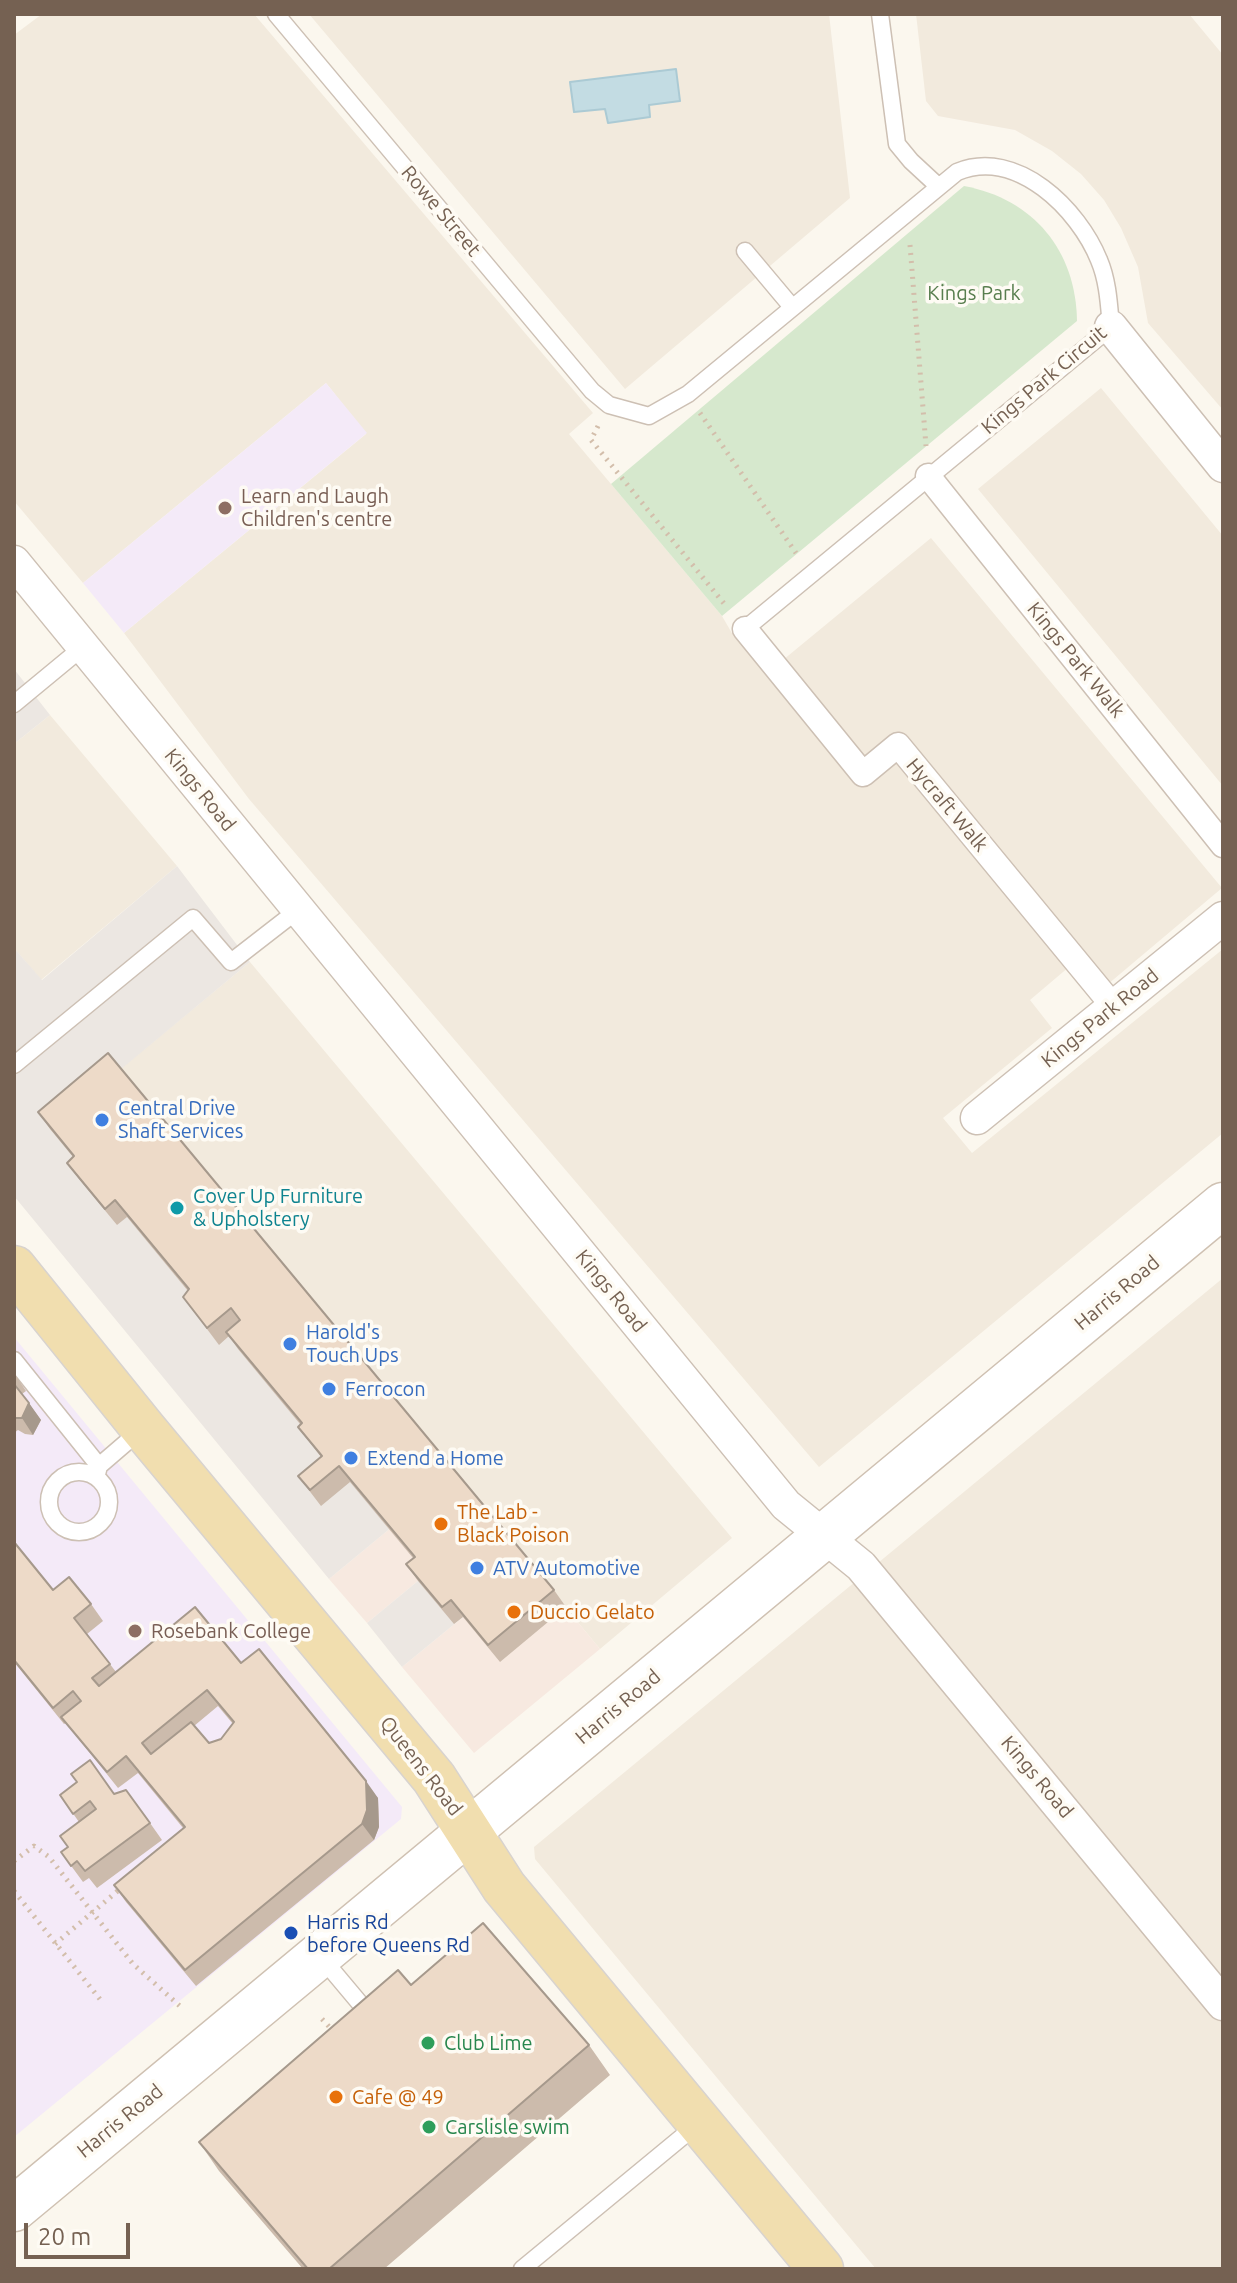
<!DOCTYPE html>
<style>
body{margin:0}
#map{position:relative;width:1237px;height:2283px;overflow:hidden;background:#fbf7ee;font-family:Ubuntu,sans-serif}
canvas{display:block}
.frame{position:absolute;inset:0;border:16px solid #756152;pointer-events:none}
.scale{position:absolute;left:24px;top:2223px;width:106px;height:36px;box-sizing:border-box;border:4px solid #756152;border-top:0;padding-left:10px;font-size:24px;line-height:28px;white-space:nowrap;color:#756152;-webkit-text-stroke:6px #fefbf4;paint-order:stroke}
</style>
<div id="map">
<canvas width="1237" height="2283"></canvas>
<div class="frame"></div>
<div class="scale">20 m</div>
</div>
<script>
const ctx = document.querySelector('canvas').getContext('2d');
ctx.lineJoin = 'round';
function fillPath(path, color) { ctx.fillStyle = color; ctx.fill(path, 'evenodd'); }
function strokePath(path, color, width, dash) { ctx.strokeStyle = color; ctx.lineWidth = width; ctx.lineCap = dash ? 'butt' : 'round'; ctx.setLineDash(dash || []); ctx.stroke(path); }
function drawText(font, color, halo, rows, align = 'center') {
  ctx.font = font + ' Ubuntu,sans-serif'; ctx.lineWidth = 7; ctx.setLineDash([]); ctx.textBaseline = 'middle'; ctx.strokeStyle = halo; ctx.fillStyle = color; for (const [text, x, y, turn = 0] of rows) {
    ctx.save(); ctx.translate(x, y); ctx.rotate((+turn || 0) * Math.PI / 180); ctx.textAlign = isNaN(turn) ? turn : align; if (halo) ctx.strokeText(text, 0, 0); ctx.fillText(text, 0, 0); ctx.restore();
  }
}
fillPath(new Path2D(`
 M42,14H254L593,413L569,434L722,616L733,635L766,674L931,538L1222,888L1101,990L1076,961L1030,1000L1052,1028L943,1118L972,1153L1223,949V1133L819,1467L249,799L124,633L366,434L326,383L83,583L14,501V35Z
 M309,14H829L850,198L625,389Z
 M916,14H1189L1223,55V410L1148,323L1138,267L1121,228L1104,200L1081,174L1052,151L1015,130L938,116L926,101Z
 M1101,388L1223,536V786L978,489Z
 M50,715L177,866L41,980L14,948V744Z
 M250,962L732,1538L600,1649L119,1070Z
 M1223,1278V2269H876L535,1859L534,1847Z`), '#f2eadd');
fillPath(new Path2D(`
 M456,1474L493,1519L367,1623L329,1579Z
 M529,1563L600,1649L474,1753L402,1667Z`), '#f7e9e0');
fillPath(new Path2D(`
 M14,669L50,715L14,744Z
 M177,866L250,962L120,1070L456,1474L329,1579L14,1196V948L42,980Z
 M493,1519L529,1563L402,1667L367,1623Z`), '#ece7e2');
fillPath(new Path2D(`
 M326,383L367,433L124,633L83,583Z
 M14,1337L402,1807L401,1819L14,2137Z`), '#f4eaf8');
fillPath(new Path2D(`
 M964,186C1034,199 1076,251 1077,321L722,616L611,484Z`), '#d6e8cd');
const water = new Path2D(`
 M676,69L680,101L649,105L650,117L608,123L605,109L574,112L570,82Z`);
fillPath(water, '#c3dce3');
strokePath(water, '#abcad4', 2);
const service = new Path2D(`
 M276,14L592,391L609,405L649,416L688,394L957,172C1017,147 1079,210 1099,260C1108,281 1109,305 1111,327L745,629
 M880,14L897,144L911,161L938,186
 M745,251L792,307
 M14,704L83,647
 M14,1065L193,918L231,962L298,910
 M14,1360L99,1466
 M49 1502a30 30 0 1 1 60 0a30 30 0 1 1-60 0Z
 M97,1474L99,1466L142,1429
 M321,1957L373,2019
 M522,2269L699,2123`);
const pedestrian = new Path2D(`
 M928,476L1223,845
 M745,629L863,774L898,745L1114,1007`);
const minor = new Path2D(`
 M1111,327L1223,466
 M14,562L786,1505L861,1566L1223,2004
 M977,1118L1223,918`);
const secondary = new Path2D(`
 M14,2209L1223,1205`);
const primary = new Path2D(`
 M14,1268L143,1428L434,1778L504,1887L821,2269`);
strokePath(service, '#cdc0b4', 19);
strokePath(pedestrian, '#cdc0b4', 27);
strokePath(minor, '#cdc0b4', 35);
strokePath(secondary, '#cfc1b2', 47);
strokePath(primary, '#d8d3cf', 47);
strokePath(new Path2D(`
 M910,245L926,446
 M700,413L796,553
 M598,426L591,440L726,606
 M14,1861L34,1846L49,1857L133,1964L181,2007
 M14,1891L103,2003
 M55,1944L120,1889
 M322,2019L335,2033`), '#d3beab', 5, [2, 6]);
strokePath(service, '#fff', 16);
strokePath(pedestrian, '#fff', 24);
strokePath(minor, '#fff', 32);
strokePath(secondary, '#fff', 44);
strokePath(primary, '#f1deaf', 44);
fillPath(new Path2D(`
 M38,1112L554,1590L566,1607L500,1662L463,1617L454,1624L418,1581L406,1564L413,1558L350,1482L321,1506L298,1476L321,1457L298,1427L300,1424L238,1349L229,1336L219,1345L183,1297L188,1291L127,1217L117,1225L79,1179L67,1163L73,1157L50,1129Z
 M14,1373L26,1391L22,1394L41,1420L33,1435L25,1434L18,1430L14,1433Z
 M14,1542L53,1590L91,1604L103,1621L87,1634L116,1672L241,1663L378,1798L379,1827L374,1840L196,1986L126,1902L114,1885L183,1828L138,1773L118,1788L66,1723L64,1724L14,1662ZM218,1706L233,1724L221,1739L209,1743L194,1726Z
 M114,1794L150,1823L162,1840L97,1888L89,1878L83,1882L61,1852L68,1847L79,1822L60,1795Z
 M411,1985L589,2045L610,2075L384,2269H303L219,2171L199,2142Z`), '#ccbbac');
fillPath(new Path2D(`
 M29,1403L41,1420L33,1435L22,1418Z
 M366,1781L378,1798L379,1827L374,1840L362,1824Z`), '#a6998c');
const building = new Path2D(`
 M108,1053L554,1590L488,1645L451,1600L442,1607L406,1564L415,1557L339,1466L310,1490L298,1476L322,1456L298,1427L302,1423L226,1332L240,1320L231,1308L207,1328L183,1297L189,1289L115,1200L105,1209L67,1163L74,1156L38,1112Z
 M14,1384L29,1403L22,1418H14Z
 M14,1542L53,1590L69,1577L91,1604L74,1618L110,1664L92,1678L99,1686L195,1607L241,1663L259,1649L366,1781L367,1810L362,1824L185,1970L114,1885L185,1827L126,1756L107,1772L61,1717L81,1701L73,1691L53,1708L14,1660ZM207,1690L234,1722L221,1739L209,1743L191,1722L151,1754L142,1743Z
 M90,1760L114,1794L126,1790L150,1823L85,1871L77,1861L71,1866L61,1852L68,1847L60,1836L96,1809L90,1801L73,1814L60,1795L77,1782L71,1774Z
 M483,1923L589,2045L329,2269H308L199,2142L398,1970L411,1985Z`);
fillPath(building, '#eddac8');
strokePath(building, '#a6998c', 2);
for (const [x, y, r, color] of [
 [225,508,8,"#8d6e63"],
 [102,1120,8,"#3f7fe0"],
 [177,1208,8,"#0f9aa8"],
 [290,1344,8,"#3f7fe0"],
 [329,1389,8,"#3f7fe0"],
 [351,1458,8,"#3f7fe0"],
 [441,1524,8,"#e8710a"],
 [477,1568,8,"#3f7fe0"],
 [514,1612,8,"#e8710a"],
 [135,1631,8,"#8d6e63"],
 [291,1933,8,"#1a4fb4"],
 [428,2043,8,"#2e9e5b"],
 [336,2097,8,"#e8710a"],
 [429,2127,8,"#2e9e5b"]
]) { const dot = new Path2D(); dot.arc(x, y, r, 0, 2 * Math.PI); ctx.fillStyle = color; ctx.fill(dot); strokePath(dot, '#fefbf4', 3); }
drawText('20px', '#756152', '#fefbf4', [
 ["Rowe Street",441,211,50],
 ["Kings Park Circuit",1044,380,-40],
 ["Kings Park Walk",1076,660,51],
 ["Kings Road",200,790,51],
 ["Hycraft Walk",947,805,50],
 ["Kings Park Road",1100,1018,-39],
 ["Kings Road",611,1291,51],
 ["Harris Road",1117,1293,-40],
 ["Harris Road",618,1707,-40],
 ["Queens Road",421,1766,52],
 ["Kings Road",1037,1777,50],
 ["Harris Road",120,2121,-39]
]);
drawText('20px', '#587e4e', '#fefbf4', [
 ["Kings Park",974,293]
]);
drawText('20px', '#785e54', '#fefbf4', [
 ["Learn and Laugh",241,496],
 ["Children's centre",241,519],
 ["Rosebank College",151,1631]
], 'left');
drawText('20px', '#366cbe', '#fefbf4', [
 ["Central Drive",118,1108],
 ["Shaft Services",118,1131],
 ["Harold's",306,1332],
 ["Touch Ups",306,1355],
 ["Ferrocon",345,1389],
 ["Extend a Home",367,1458],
 ["ATV Automotive",493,1568]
], 'left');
drawText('20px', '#0d838f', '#fefbf4', [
 ["Cover Up Furniture",193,1196],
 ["& Upholstery",193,1219]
], 'left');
drawText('20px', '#c56008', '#fefbf4', [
 ["The Lab -",457,1512],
 ["Black Poison",457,1535],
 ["Duccio Gelato",530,1612],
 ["Cafe @ 49",352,2097]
], 'left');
drawText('20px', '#164399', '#fefbf4', [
 ["Harris Rd",307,1922],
 ["before Queens Rd",307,1945]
], 'left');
drawText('20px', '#27864d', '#fefbf4', [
 ["Club Lime",444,2043],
 ["Carslisle swim",445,2127]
], 'left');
</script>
